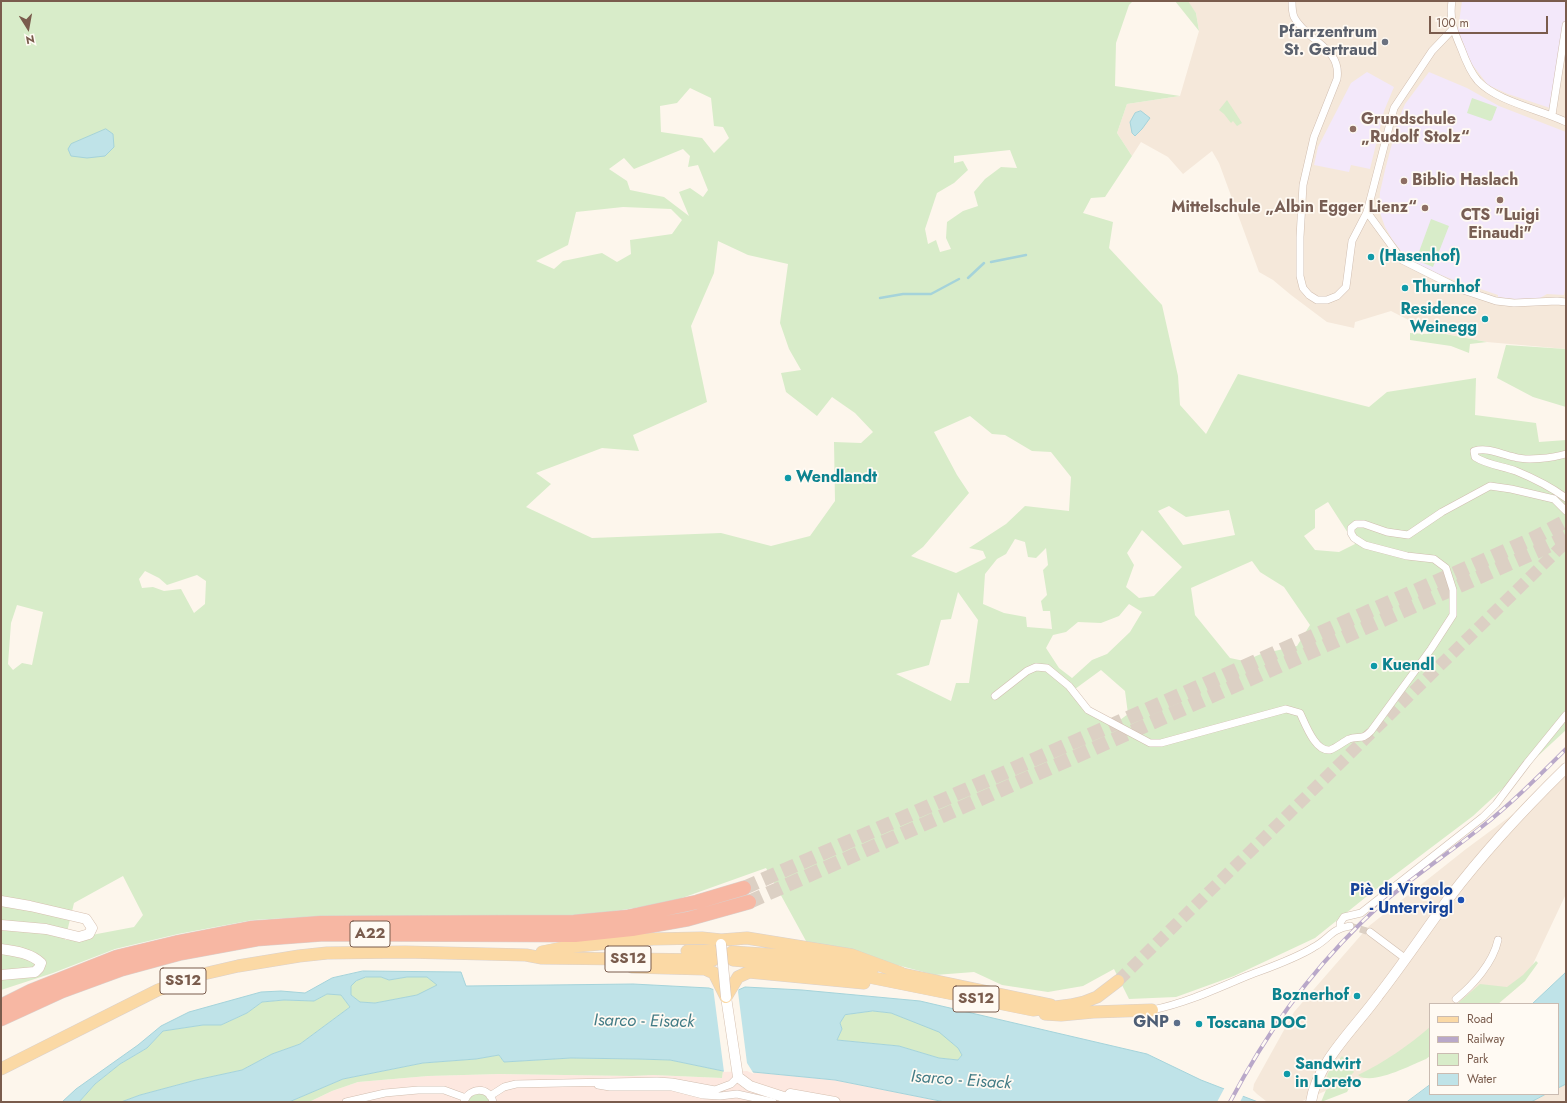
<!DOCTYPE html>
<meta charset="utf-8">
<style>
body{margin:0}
#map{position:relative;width:1567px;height:1103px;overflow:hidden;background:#fdf6ec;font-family:Jost,sans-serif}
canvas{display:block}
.frame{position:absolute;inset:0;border:2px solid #7a5c4d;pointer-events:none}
.legend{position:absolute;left:1429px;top:1003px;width:130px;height:92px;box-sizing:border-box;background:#fffaf3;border:1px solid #cabbb1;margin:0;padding:5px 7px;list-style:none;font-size:12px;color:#7a5c4d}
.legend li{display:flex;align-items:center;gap:8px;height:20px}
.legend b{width:20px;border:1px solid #cabbb1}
.north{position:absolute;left:8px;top:8px;width:40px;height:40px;-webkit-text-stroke:3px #fffaf3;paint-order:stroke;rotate:169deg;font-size:11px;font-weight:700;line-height:16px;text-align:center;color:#7a5c4d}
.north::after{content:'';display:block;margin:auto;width:14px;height:18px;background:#7a5c4d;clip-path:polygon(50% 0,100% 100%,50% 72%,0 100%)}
.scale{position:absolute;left:1429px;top:16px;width:119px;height:18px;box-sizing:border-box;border:2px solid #7a5c4d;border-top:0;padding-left:5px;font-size:12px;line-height:14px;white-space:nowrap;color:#7a5c4d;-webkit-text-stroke:3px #fffaf3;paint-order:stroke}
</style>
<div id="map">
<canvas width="1567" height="1103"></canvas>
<div class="frame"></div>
<ul class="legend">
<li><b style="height:5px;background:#fbd9a5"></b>Road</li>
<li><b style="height:5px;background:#b9a8c9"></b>Railway</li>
<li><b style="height:11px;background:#d8ecc9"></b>Park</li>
<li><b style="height:11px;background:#bfe3e8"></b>Water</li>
</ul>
<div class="north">N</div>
<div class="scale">100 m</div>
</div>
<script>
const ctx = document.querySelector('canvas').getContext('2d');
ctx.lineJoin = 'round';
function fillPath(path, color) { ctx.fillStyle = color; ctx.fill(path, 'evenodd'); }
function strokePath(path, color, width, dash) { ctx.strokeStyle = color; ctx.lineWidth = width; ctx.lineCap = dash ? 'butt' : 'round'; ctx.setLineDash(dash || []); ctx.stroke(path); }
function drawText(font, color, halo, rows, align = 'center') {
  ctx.font = font + ' Jost,sans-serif'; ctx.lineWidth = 3.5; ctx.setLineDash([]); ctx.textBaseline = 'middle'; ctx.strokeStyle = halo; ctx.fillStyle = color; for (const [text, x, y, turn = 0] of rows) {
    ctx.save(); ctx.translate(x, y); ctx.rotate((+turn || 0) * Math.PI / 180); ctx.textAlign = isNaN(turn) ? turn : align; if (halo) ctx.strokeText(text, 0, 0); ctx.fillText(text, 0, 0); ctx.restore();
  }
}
fillPath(new Path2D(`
 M1187,1H1566V349L1487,342L1430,331L1391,311L1355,322L1354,328L1327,322L1291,295L1273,280L1259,272L1219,163L1212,151L1183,174L1168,157L1141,142L1132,156L1117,133L1127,104L1180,96L1199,31L1196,13Z
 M1566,775V894L1525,981L1498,1004H1430V1056L1376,1077L1353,1079L1300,1102L1266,1101L1257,1094L1253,1090L1254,1084L1294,1012L1369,926L1466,849Z
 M1566,1084V1102H1531L1546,1094H1558V1088Z`), '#f5e8da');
fillPath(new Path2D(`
 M731,1069H747L753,1072L835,1080L945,1102H309L332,1091L358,1082L428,1076L499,1074L632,1076L653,1075L722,1078L723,1071Z`), '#fde8e0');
fillPath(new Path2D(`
 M1462,1H1566V26L1553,109L1508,94L1488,85L1471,63L1458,30Z
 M1367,72L1394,87L1384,111L1370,169L1351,165L1349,172L1314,165L1318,147L1351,83Z
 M1429,72L1467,88L1499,106L1566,132V284L1564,295L1547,294L1540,298L1516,299L1498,297V295L1454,280L1410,263L1392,239L1385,227L1379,210L1380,192L1385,170L1398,121L1405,104Z`), '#f3e8fa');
fillPath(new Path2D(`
 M1,1H1133L1129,5L1116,43L1115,86L1180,96L1127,104L1117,133L1132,156L1105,197L1091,198L1083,213L1113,222L1109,248L1162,305L1178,376L1180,405L1206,434L1238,374L1369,407L1387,392L1476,378L1475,415L1536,423L1539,442L1566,440V730L1473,816L1371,893L1315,938L1234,976L1176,997L1129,999L1114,969L1083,986L1048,992L1002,985L974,972L935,975L806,941L766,868L668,903L582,916H323L253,920L178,934L115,949L53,973L1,990ZM690,88L711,98L714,126L723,127L729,138L714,153L702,138L661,132L660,106L677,103ZM683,149L690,156L688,167L698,165L708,190L703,197L690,188L679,192L689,216L664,197L630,190L627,181L609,169L624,158L634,169ZM1010,150L1017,168L1001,167L985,179L974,192L978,206L963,211L947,222L946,238L951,249L940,252L936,240L928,244L925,229L937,193L954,183L968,170L963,161L954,163V156ZM623,207L671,209L682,220L672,234L630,240L631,254L617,262L602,253L563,261L554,269L536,261L568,245L576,212ZM718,241L748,255L788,264L780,323L789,349L801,370L781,373L786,392L817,416L832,397L855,413L873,432L861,443L834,442L835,501L810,536L771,546L721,533L592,538L526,507L551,484L536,473L602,448L639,451L633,435L707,402L691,326L714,273ZM970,416L992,434L1005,435L1032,451L1051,452L1071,477L1069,511L1025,506L1006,524L969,548L983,551L986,558L956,573L911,556L923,547L969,493L957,475L934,432ZM1328,502L1355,544L1339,552L1315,550L1304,536L1315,528V510ZM1169,506L1186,517L1229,510L1235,535L1183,545L1158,511ZM1142,530L1182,567L1154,596L1139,598L1126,587L1134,565L1127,553ZM1015,539L1025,542L1028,557L1036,558L1046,548L1048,565L1043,570L1047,595L1041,601L1043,611H1050L1052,629L1027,627L1026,617L1004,613L983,604L985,574L997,559L1006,554ZM1252,561L1260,572L1284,587L1310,625L1297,646L1261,654L1244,661L1230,658L1195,615L1191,588ZM145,571L159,578L167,585L197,575L206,581L205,604L194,613L181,589L164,591L153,587L142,588L139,579ZM958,592L978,620L969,683H956L951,701L896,674L929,665L941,620L951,619ZM1129,604L1142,612L1130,632L1107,654L1092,660L1072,678L1059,668L1046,648L1053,635L1066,632L1078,622L1101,623L1119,616ZM17,605L43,612L32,665L22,663L13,670L8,664L11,623ZM1101,670L1125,691L1128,714L1116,723L1090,709L1075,689ZM123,876L143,915L134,927L65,940L74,903Z
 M1175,1H1188L1196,13L1199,31Z
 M1472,98L1497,107L1492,120L1490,121L1467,113Z
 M1227,100L1242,123L1237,126L1233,121L1231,123L1224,114L1219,110Z
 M1431,219L1449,226L1433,267L1416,260Z
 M1430,331L1487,342L1470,344L1469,353L1451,346L1410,340V333L1428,334Z
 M1506,345L1566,349V407L1533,397L1497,378Z
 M1536,961L1538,963L1525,981L1498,1004H1457L1480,984L1507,987L1523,975Z
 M366,977H381L389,980L407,977H427L438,985L418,995L375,1003L360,1002L351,995V986L356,981Z
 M327,994L341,995L350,1007L300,1044L272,1054L242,1070L196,1080L140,1095L121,1102H79L95,1084L120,1064L147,1048L163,1031L203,1025H221L247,1013L262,1002L284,1000L314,1001Z
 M873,1011L891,1013L939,1031L958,1048L962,1055L958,1060L939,1058L899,1046L837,1040L842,1029L840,1023L845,1015Z
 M1430,1027V1056L1426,1059C1411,1065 1372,1086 1358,1075C1385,1062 1408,1046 1430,1027Z
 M499,1055L504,1062L571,1058L638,1059L670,1060L723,1071L722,1078L653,1075L632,1076L499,1074L428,1076L358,1082L332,1091L309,1102H289L343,1079L423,1063L476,1059Z
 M1342,1056L1354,1072L1350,1076L1324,1088L1328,1073Z
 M1348,1081L1352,1083L1347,1092L1321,1102L1326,1090Z
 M478,1093L486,1095L490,1102H467L468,1098Z`), '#d8ecc9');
const water = new Path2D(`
 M1141,111L1150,118L1142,129L1135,136L1132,133L1130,122L1135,113Z
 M106,129L113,134L114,147L105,156L87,158L71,156L68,149L71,144Z
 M1566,970V1084L1558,1088V1004H1532L1565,973Z
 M363,971L461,972L466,986L633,984L709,988L720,992L736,991L745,987L802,990L920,1001L1147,1054L1201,1080L1258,1102H945L835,1080L753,1072L747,1069L723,1071L670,1060L638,1059L571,1058L504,1062L499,1055L476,1059L423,1063L343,1079L289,1102H121L140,1095L196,1080L242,1070L272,1054L300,1044L350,1007L341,995L327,994L314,1001L284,1000L262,1002L247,1013L221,1025H203L163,1031L147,1048L120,1064L95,1084L79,1102H62L76,1089L138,1045L161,1026L189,1012L261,992L281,991L305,993L332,978ZM366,977H381L389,980L407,977H427L437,985L417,995L375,1003L360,1002L351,995V986L356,981ZM873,1011L891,1013L939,1032L958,1048L962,1055L958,1060L939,1058L899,1046L837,1040L842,1029L840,1023L845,1015Z
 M1430,1085V1094H1546L1531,1102H1407Z`);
fillPath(water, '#bfe3e8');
strokePath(water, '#a5d3da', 1);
fillPath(new Path2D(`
 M713,987L720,990L739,987L738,992L747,1063L754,1074L747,1071L724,1072Z
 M1225,1087L1244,1094L1240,1102H1217Z`), '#fdf6ec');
strokePath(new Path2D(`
 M991,262L1026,255
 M968,278L984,263
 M880,298L903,294H931L959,279`), '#a5d3da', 2.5);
strokePath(new Path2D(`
 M1350,926L1370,932`), '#dcd0c4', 7, [7, 3.5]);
strokePath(new Path2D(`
 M1118,981L1566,542`), '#dcd0c4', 12, [12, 6]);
strokePath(new Path2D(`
 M744,888L1532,539L1566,521
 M749,902L1538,551L1566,537`), '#dcd0c4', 14, [14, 7]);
const street = new Path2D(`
 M1292,1C1292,6 1292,12 1294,17C1307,42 1342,47 1337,79L1314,137L1303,185L1300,237V276L1303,288L1309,295L1317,300H1327L1337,296L1346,287L1352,241L1367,212L1394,108L1432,51L1453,29
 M1452,1C1449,19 1454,32 1461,48C1465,59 1470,72 1478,81C1498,102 1539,109 1566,122
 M1552,115L1566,25
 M1367,212L1402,260L1460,289L1496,301L1514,303L1557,301L1566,302
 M1566,454C1552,458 1527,461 1514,457C1500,454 1488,447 1474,451L1475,457C1487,465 1503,466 1516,471C1533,478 1551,487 1566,498
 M995,696L1027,671L1036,667L1047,668L1069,686L1088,710L1150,743H1161L1286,709L1300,713C1305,723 1315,752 1330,750C1336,748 1343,742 1349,739C1359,736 1363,740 1371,731L1431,649L1453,615V590L1446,568L1434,559L1407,556L1365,545L1354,538L1351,533V528L1356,524H1364L1387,532L1408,535L1442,512L1490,486L1511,489L1554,499L1566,511
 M1340,927V923L1344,917L1361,913L1483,817L1496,804L1527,763L1566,715
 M1370,932L1406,959
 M1456,999C1473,985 1493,963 1498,940
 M1152,1010C1186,1003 1216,989 1247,976C1268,968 1295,959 1314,947C1329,939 1331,929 1350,926
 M598,1085L610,1087H672L703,1095L720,1096L737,1094L773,1102
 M490,1096L504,1087L516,1084L657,1081L672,1082L715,1090L731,1084L738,1077
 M346,1102L385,1093L418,1090H444L466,1098
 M464,1102C469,1087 489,1086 493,1102`);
const secondary = new Path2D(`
 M1,901L30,906L86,919L92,928L89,934L79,937L46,929L1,925
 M1,949C15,951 31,953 41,963L39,968L35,972L1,975
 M726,997L738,1077L750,1086L799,1102
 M790,1094L835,1102
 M1311,1102C1317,1062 1355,1028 1378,996C1403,964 1425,931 1449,898C1484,852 1525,808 1566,768`);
const primary = new Path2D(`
 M687,951H712
 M542,952L567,947L653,939L702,938L721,940L747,938L852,955L901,973
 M732,952L793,956L873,968
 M733,960L792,965L849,973L1033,1010L1071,1005L1084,1002L1097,997L1118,981
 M632,967L705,969L714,973L726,997
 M893,972L1051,1005
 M726,997L738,977L749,972L864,983
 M1045,1014L1061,1015L1093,1012L1152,1010
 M1,1069L158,990L199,975L238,966L299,956L327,953L405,952L526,955L542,958L713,960`);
const highway = new Path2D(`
 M1,1006L31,991L117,957L179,942L251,928L321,923L574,922L627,917L697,902L744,888
 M1,1019L62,991L122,969L181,953L257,939L324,934L575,935L632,929L688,919L749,902`);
strokePath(street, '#d1beb0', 8);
strokePath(secondary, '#d6c0b0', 11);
strokePath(primary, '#dad1cd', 13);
strokePath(highway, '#dad1cd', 15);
strokePath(street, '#fff', 7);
strokePath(secondary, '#fff', 10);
strokePath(primary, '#fbd9a5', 12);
strokePath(highway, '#f7b7a3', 14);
const rail = new Path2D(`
 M1230,1102C1266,1034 1306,977 1361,923C1397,887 1440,860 1479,829C1510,805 1538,777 1566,749`);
strokePath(rail, '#b9a8c9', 4);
strokePath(rail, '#fffaf3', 2.5, [8]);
const secondaryBridge = new Path2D(`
 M721,944L726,997`);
strokePath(secondaryBridge, '#d6c0b0', 11, []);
strokePath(secondaryBridge, '#fff', 10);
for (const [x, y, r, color] of [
 [1385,42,4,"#6b7280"],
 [1353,129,4,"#8d6e63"],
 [1404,181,4,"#8d6e63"],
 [1500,200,4,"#8d6e63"],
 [1425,208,4,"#8d6e63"],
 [1371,257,4,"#0f9aa8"],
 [1405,288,4,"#0f9aa8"],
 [1485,319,4,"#0f9aa8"],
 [788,478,4,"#0f9aa8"],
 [1374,666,4,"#0f9aa8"],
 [1461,900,4,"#1a4fb4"],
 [1357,996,4,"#0f9aa8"],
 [1177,1023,4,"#5c6f8a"],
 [1199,1024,4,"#0f9aa8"],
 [1287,1074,4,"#0f9aa8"]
]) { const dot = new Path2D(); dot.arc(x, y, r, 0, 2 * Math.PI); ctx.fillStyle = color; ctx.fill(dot); strokePath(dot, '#fffaf3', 1.5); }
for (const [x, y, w] of [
 [370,934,40],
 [628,959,46],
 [183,981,46],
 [976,999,46]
]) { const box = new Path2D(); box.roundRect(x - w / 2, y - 13, w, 26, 3); ctx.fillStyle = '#fffaf3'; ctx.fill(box); strokePath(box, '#7a5c4d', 1); }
drawText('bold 15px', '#7a5c4d', null, [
 ["A22",370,934],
 ["SS12",628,959],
 ["SS12",183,981],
 ["SS12",976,999]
]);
drawText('bold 16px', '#5b616d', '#fffaf3', [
 ["Pfarrzentrum",1377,33],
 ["St. Gertraud",1377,51]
], 'right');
drawText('bold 16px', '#785e54', '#fffaf3', [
 ["Grundschule",1361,120],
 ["„Rudolf Stolz“",1361,138],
 ["Biblio Haslach",1412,181],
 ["Mittelschule „Albin Egger Lienz“",1417,208,"right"],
 ["CTS \"Luigi",1500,216,"center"],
 ["Einaudi\"",1500,234,"center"]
], 'left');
drawText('bold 16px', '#0d838f', '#fffaf3', [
 ["(Hasenhof)",1379,257],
 ["Thurnhof",1413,288],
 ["Residence",1477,310,"right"],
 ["Weinegg",1477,328,"right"],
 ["Wendlandt",796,478],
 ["Kuendl",1382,666],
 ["Boznerhof",1349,996,"right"],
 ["Toscana DOC",1207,1024],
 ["Sandwirt",1295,1065],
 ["in Loreto",1295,1083]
], 'left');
drawText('bold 16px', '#164399', '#fffaf3', [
 ["Piè di Virgolo",1453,891],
 ["- Untervirgl",1453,909]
], 'right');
drawText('bold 16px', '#4e5e75', '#fffaf3', [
 ["GNP",1169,1023]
], 'right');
drawText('italic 17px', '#437c86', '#fffaf3', [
 ["Isarco - Eisack",644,1022,1],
 ["Isarco - Eisack",961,1081,4]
]);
</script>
